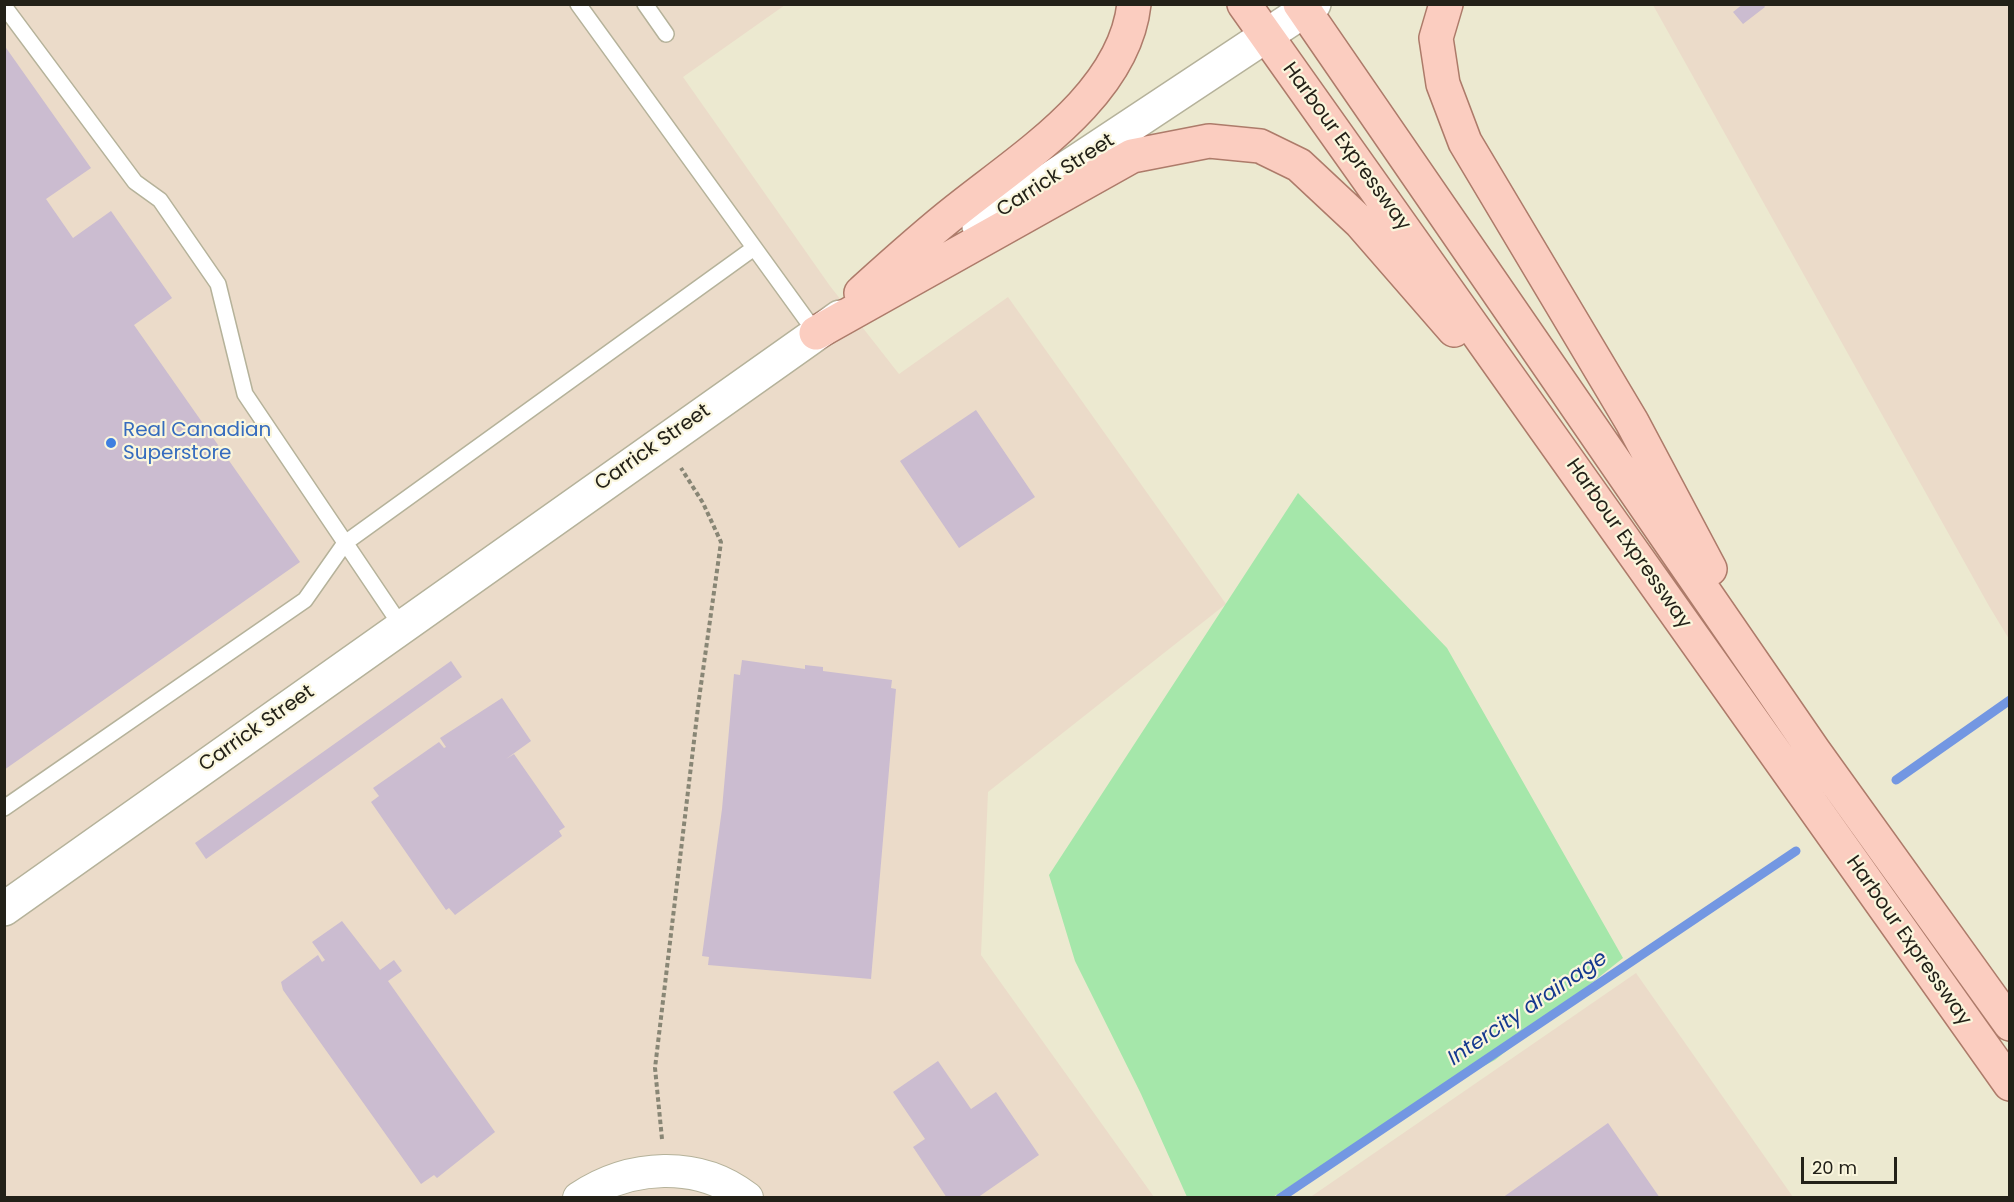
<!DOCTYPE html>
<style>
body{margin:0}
#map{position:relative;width:2014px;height:1202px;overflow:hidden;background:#ece9d0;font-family:Poppins,sans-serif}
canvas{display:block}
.frame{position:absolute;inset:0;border:6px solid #232118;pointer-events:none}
.scale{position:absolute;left:1801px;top:1157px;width:96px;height:27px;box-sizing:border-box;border:3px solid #232118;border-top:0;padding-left:8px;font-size:18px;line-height:21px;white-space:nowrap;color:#232118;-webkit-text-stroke:4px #faf6dd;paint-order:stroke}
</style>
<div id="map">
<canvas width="2014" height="1202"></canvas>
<div class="frame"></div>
<div class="scale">20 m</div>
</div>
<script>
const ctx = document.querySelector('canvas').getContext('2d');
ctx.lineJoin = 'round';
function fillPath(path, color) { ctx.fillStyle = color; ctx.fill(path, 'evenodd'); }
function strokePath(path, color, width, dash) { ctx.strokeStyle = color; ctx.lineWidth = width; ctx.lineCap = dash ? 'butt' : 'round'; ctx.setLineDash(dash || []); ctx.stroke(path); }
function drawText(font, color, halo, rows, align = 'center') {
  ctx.font = font + ' Poppins,sans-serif'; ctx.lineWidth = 4.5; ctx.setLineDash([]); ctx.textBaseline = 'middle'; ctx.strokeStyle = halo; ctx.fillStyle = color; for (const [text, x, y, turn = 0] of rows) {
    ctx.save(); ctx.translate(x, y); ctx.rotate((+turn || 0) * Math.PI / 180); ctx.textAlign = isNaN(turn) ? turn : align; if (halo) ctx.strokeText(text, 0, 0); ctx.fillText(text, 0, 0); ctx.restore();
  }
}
fillPath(new Path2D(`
 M5,5H785L683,77L830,286L899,374L1008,297L1226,604L988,792L981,955L1154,1197L5,1198Z
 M1653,5H2009V639L1989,606Z
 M1636,973L1793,1197L1309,1198Z`), '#ebdbc9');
fillPath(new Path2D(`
 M1298,493L1447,648L1623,958L1495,1060L1452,1083L1273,1197H1187L1141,1094L1075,961L1049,875Z`), '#a5e7aa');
strokePath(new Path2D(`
 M1896,780L2010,700
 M1280,1198L1796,851`), '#7397e2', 9);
fillPath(new Path2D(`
 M1743,4H1763L1765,7L1743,24L1733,12Z
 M4,45L91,168L46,199L73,238L111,211L172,298L134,325L300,562L4,770Z
 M976,410L1035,497L959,548L900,461Z
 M742,660L805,669V665L823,667V671L892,680L891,688L896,689L871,979L708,965L709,957L702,956L722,809L734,674L740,675Z
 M451,661L462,677L206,859L195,843Z
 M502,698L531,741L506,759L514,754L565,827L559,831L562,836L455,915L449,908L446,910L371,802L379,796L373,788L439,742L444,748L446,747L440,738Z
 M342,921L380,970L394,960L402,971L388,981L495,1132L437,1178L434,1175L421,1184L283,990L281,982L318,955L322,962L325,960L312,942Z
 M938,1061L971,1109L996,1092L1039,1155L977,1198H947L913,1147L925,1139L893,1092Z
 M1608,1123L1660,1198H1502Z`), '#cbbcd0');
const lane = new Path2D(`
 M578,4L816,333
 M645,4L666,34
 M4,6L135,182L160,200L218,284L245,394L402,627
 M4,808L305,600L345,543L754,248`);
const street = new Path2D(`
 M579,1198C630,1164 698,1160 747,1198`);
const secondary = new Path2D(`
 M979,226L1314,4
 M4,909L840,317`);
const primary = new Path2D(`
 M1244,4L2010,1084
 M1300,4L1814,751L2010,1024
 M1446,4L1436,38L1443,84L1465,142L1632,422L1710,569
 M861,293C892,265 924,236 957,210C1023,157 1124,95 1134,4
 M816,333L1132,156L1209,141L1260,146L1299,165L1360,222L1454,330`);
strokePath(lane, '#b5b29a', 18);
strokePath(street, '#b5b29a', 34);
strokePath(secondary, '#b5b29a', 36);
strokePath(primary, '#ad7b6a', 36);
strokePath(new Path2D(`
 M662,1139L655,1068L699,699L721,542L703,503L681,468`), '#888675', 4, [4.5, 3]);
strokePath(lane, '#fff', 15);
strokePath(street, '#fff', 32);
strokePath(secondary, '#fff', 33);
strokePath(primary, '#fbcdc0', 33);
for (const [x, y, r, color] of [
 [111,443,6,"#3f7fe0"]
]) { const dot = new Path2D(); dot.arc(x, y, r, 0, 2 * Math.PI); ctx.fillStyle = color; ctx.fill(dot); strokePath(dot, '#faf6dd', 2); }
drawText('20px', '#232118', '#faf6dd', [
 ["Harbour Expressway",1346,147,54],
 ["Carrick Street",1056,176,-33],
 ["Carrick Street",653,448,-35],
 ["Harbour Expressway",1628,544,55],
 ["Carrick Street",257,729,-35],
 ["Harbour Expressway",1908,941,55]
]);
drawText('20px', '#366cbe', '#faf6dd', [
 ["Real Canadian",123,431],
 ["Superstore",123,454]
], 'left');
drawText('italic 21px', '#15398f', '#faf6dd', [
 ["Intercity drainage",1528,1009,-34]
]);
</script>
